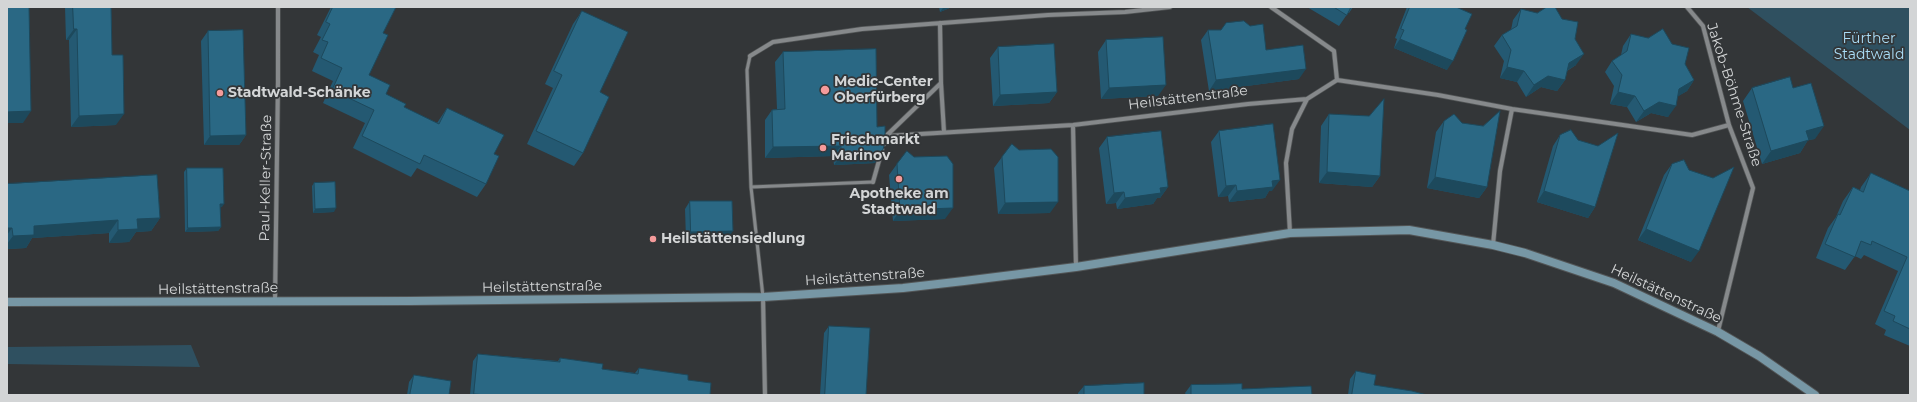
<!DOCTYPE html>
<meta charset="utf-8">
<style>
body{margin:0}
#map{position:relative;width:1917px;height:402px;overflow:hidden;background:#333638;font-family:Montserrat,sans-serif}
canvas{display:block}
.frame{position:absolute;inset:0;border:8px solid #d3d5d6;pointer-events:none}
</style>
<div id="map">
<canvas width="1917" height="402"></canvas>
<div class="frame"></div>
</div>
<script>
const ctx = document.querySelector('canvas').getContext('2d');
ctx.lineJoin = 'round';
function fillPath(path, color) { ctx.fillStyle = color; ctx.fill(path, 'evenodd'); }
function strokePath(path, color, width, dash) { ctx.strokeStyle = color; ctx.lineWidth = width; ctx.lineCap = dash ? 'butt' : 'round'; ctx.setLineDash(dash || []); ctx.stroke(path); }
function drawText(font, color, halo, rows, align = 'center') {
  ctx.font = font + ' Montserrat,sans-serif'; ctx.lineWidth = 3.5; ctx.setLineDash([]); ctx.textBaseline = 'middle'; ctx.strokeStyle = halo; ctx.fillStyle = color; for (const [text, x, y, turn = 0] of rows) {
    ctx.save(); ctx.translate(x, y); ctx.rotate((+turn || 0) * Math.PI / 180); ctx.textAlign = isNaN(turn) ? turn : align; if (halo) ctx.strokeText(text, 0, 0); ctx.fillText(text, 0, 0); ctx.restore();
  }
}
fillPath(new Path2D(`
 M1747,7H1910V130Z
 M191,345L200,367L7,364V347Z`), '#2f5060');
const lane = new Path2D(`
 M750,56L747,70L751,187L763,297
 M751,187L873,182`);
const street = new Path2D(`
 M1271,7L1334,51L1337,80
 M1687,7L1703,26L1729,125L1753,188L1718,331
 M940,23L941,83
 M750,56L773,42L862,29L1048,15L1125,12L1170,7
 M1073,125L1076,267
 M886,136L941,83L944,132
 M884,144L886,136L1073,125L1248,104L1307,99L1337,80L1438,95L1512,109L1692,135L1729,125
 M873,182L882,150
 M1290,233L1286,163L1292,129L1307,99
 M1493,245L1500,171L1512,109
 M763,297L765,395
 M275,301L278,81V7`);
const secondary = new Path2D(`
 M7,302L410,301L763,297L903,288L964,281L1076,267L1290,233L1409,230L1493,245L1525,253L1614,283L1718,332L1759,356L1815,395`);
strokePath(lane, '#525556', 4.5);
strokePath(street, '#525556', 5.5);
strokePath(secondary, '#525556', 10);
strokePath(lane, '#86898b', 3);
strokePath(street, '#86898b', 4);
strokePath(secondary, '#7797a5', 8);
fillPath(new Path2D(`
 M65,7H111L112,55L116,125L71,127L69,40H66Z
 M331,7H396L383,33L369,75L386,94L404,107L437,123L447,108L494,154L486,184L477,197L417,168L411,177L353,148L365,123L323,103L333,81L312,71L319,55L313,52L321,37L317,35Z
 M939,7H952L940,12Z
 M1307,7H1353L1349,13H1348L1339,26Z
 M1407,7H1456L1447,70L1394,48L1397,39L1395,38Z
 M1521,9L1575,39L1576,65L1567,71L1565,80L1557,91L1541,87L1526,97L1517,82L1500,78L1504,61L1494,46L1502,35L1511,30L1513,20Z
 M582,11L600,92L583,153L574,166L527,144L553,88L545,84L573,24Z
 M1208,30L1266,50L1299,79L1209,91L1201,40Z
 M208,31L246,135L239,145H204L201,41Z
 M1631,34L1685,64L1694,80L1687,91L1678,96L1668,117L1651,113L1636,122L1627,107L1610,104L1614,86L1605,72L1612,61L1621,55L1623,46Z
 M1106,40L1158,96L1101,99L1098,52Z
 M998,47L1057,92L1049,103L993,106L990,58Z
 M783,52L877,127L875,163L834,165L833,156L765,158V120L772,110L777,109L775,62Z
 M1752,88H1793L1815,139L1808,140L1800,153L1762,164L1743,101Z
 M1329,114L1380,176L1372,187L1319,183L1321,126Z
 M1444,121L1487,187L1479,198L1427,188L1436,132Z
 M1219,131L1272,191H1269L1265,198L1229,202L1228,196L1218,197L1211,142Z
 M1560,135L1595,207L1588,218L1537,202L1553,146Z
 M1107,137L1168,187L1160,198H1157L1153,204L1117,209L1116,203L1106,204L1099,148Z
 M1002,157L1050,213L998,214L994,168Z
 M897,164L945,219L893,221L889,175Z
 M1672,164L1689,170L1691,262L1638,240L1664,175Z
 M187,168L222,207H220L221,227L218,231L185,232L184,172Z
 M1871,173L1910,191V346L1884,335L1886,330L1875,324L1898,271L1864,255L1861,259L1855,256L1845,270L1816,258L1828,228L1836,217L1843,201L1853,187L1860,190L1861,187Z
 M314,183L334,212L313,213L312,186Z
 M7,184L160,218L151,231L136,232L129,242L109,243V233L32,238L26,248L7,249Z
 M690,201L728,238L686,239L685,209Z
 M829,326L866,395H820L824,333Z
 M478,354L558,361L560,358L602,369L635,373L639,368L688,380L710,395H470L473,361Z
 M1356,371L1374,385L1427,395H1348L1350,379Z
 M414,375L449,395H407L409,382Z
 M1191,385L1242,389L1312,395H1186L1185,393Z
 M1084,386L1144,395H1078V393Z`), '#245972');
fillPath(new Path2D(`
 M945,7H952L940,12L943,8Z
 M74,29H77L69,40H66Z
 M1400,39L1453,61L1447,70L1394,48Z
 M1584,54L1576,65L1561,74L1569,63Z
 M1507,67L1524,71L1517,82L1500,78Z
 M1306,69L1299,79L1209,91L1216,80Z
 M1548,76L1565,80L1557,91L1541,87L1526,97L1534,85Z
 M1694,80L1687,91L1672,100L1679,89Z
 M1166,85L1158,96L1101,99L1109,88Z
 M1057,92L1049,103L993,106L1000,95Z
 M1618,92L1635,96L1627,107L1610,104Z
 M1659,102L1676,106L1668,117L1651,113L1636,122L1644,111Z
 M31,111L23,123H7V112Z
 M124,114L116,125L71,127L79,116Z
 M1824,126L1815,139L1808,140L1800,153L1762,164L1771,151L1806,131Z
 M246,135L239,145H204L210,136Z
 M841,146L833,156L765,158L773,147Z
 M882,153L875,163L834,165L841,155Z
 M1327,172L1380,176L1372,187L1319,183Z
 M1435,177L1487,187L1479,198L1427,188Z
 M1280,180L1272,191H1269L1265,198L1229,202L1237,191L1272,181Z
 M1236,185L1228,196L1218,197L1226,186Z
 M1168,187L1160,198H1157L1153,204L1117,209L1125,198L1160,188Z
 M1544,191L1595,207L1588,218L1537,202Z
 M1124,192L1116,203L1106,204L1114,193Z
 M1058,202L1050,213L998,214L1005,203Z
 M220,204H224L222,207L218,208Z
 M336,208L334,212L313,213L315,209Z
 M953,208L945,219L893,221L900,210Z
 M160,218L151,231L136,232L129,242L109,243L118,230L137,219Z
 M118,220L109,233L32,238L26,248L7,249V244L13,236L34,226Z
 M221,227L218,231L185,232L188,228Z
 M7,228H12L7,235Z
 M1646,229L1699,251L1691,262L1638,240Z
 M733,231L728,238L686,239L691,232Z`), '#1d495c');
const building = new Path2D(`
 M7,7H29L31,111L7,112Z
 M73,7H111L112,55H123L124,114L79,116L77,29H74Z
 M333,7H396L383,33L388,35L369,75L390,85L386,94L406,104L404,107L439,124L447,108L504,135L494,154L499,156L486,184L424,155L420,164L362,136L374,110L332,90L342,68L321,58L328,42L322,40L330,24L326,22Z
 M1334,7H1351L1347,15Z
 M1410,7H1456L1472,14L1465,29L1467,30L1453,61L1400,39L1404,30L1401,29Z
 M1547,7H1555L1562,19L1578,22L1575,39L1584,54L1569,63L1565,80L1548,76L1534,85L1524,71L1507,67L1511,50L1502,35L1517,26L1521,9L1537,13Z
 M582,11L628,32L600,92L609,97L583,153L536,131L562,75L554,71Z
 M1244,21L1250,26L1263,24L1266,50L1303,45L1306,69L1216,80L1208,30H1221L1226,23Z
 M1663,29L1672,44L1689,48L1685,64L1694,80L1679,89L1676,106L1659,102L1644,111L1635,96L1618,92L1622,75L1612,61L1627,51L1631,34L1648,38Z
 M243,30L246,135L210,136L208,31Z
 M1163,37L1166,85L1109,88L1106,40Z
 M1054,44L1057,92L1000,95L998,47Z
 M876,49L877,127L885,126V142L882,153L841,155V146L773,147L772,110L785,109L783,52Z
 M1790,77L1793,88L1811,83L1824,126L1806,131L1809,140L1771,151L1752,88Z
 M1384,99L1380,176L1327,172L1329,114L1369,116Z
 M1500,111L1487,187L1435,177L1444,121L1454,114L1462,123L1483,126Z
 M1273,124L1280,180L1272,181L1273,187L1237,191L1236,185L1226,186L1219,131Z
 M1571,130L1578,140L1598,146L1618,133L1595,207L1544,191L1560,135Z
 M1161,131L1168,187L1160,188L1161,193L1125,198L1124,192L1114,193L1107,137Z
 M1012,144L1019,150L1051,149L1058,157V202L1005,203L1002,157Z
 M907,151L914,157L947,156L953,164V208L900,210L897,164Z
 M1684,160L1689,170L1713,178L1734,167L1699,251L1646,229L1672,164Z
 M187,168H223L224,204H220L221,227L188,228Z
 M1871,173L1910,191V329L1893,321L1895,316L1884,311L1907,257L1872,241L1871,245L1861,241L1855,257L1825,244L1838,214L1840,215L1853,187L1863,192Z
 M157,175L160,218L137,219L138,229L118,230V220L34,226V235L13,236L12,228H7V184Z
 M335,182L336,208L315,209L314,183Z
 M690,201H732L733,231L691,232Z
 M829,326L870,328L866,395H825Z
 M478,354L560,362V358L603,364L602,369L638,374L639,368L688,375V380L711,383L710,395H487L474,394Z
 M1356,371L1376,375L1374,385L1412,391L1427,395H1352Z
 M414,375L451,381L449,395H410Z
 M1144,383V395H1084V386Z
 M1242,384V389L1311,386L1312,395H1191V385Z`);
fillPath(building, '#2a6884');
strokePath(building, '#1d495c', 1);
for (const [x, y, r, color] of [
 [825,90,5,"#f59b9b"],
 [220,93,4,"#f59b9b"],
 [823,148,4,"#f59b9b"],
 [899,179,4,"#f59b9b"],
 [653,239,4,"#f59b9b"]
]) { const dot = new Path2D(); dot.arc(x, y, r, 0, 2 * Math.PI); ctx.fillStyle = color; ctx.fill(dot); strokePath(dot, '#333638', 1.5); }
drawText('14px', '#aaddf7', '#333638', [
 ["Fürther",1869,39],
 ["Stadtwald",1869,55]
]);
drawText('bold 14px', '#d3d5d6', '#333638', [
 ["Medic-Center",834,82],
 ["Oberfürberg",834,98],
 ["Stadtwald-Schänke",228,93],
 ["Frischmarkt",831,140],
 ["Marinov",831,156],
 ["Apotheke am",899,194,"center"],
 ["Stadtwald",899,210,"center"],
 ["Heilstättensiedlung",661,239]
], 'left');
drawText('14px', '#d3d5d6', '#333638', [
 ["Jakob-Böhme-Straße",1734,95,72],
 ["Heilstättenstraße",1188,98,-7],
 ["Paul-Keller-Straße",266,178,-89],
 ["Heilstättenstraße",865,277,-4],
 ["Heilstättenstraße",542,287,-1],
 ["Heilstättenstraße",218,289,-1],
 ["Heilstättenstraße",1666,294,25]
]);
</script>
